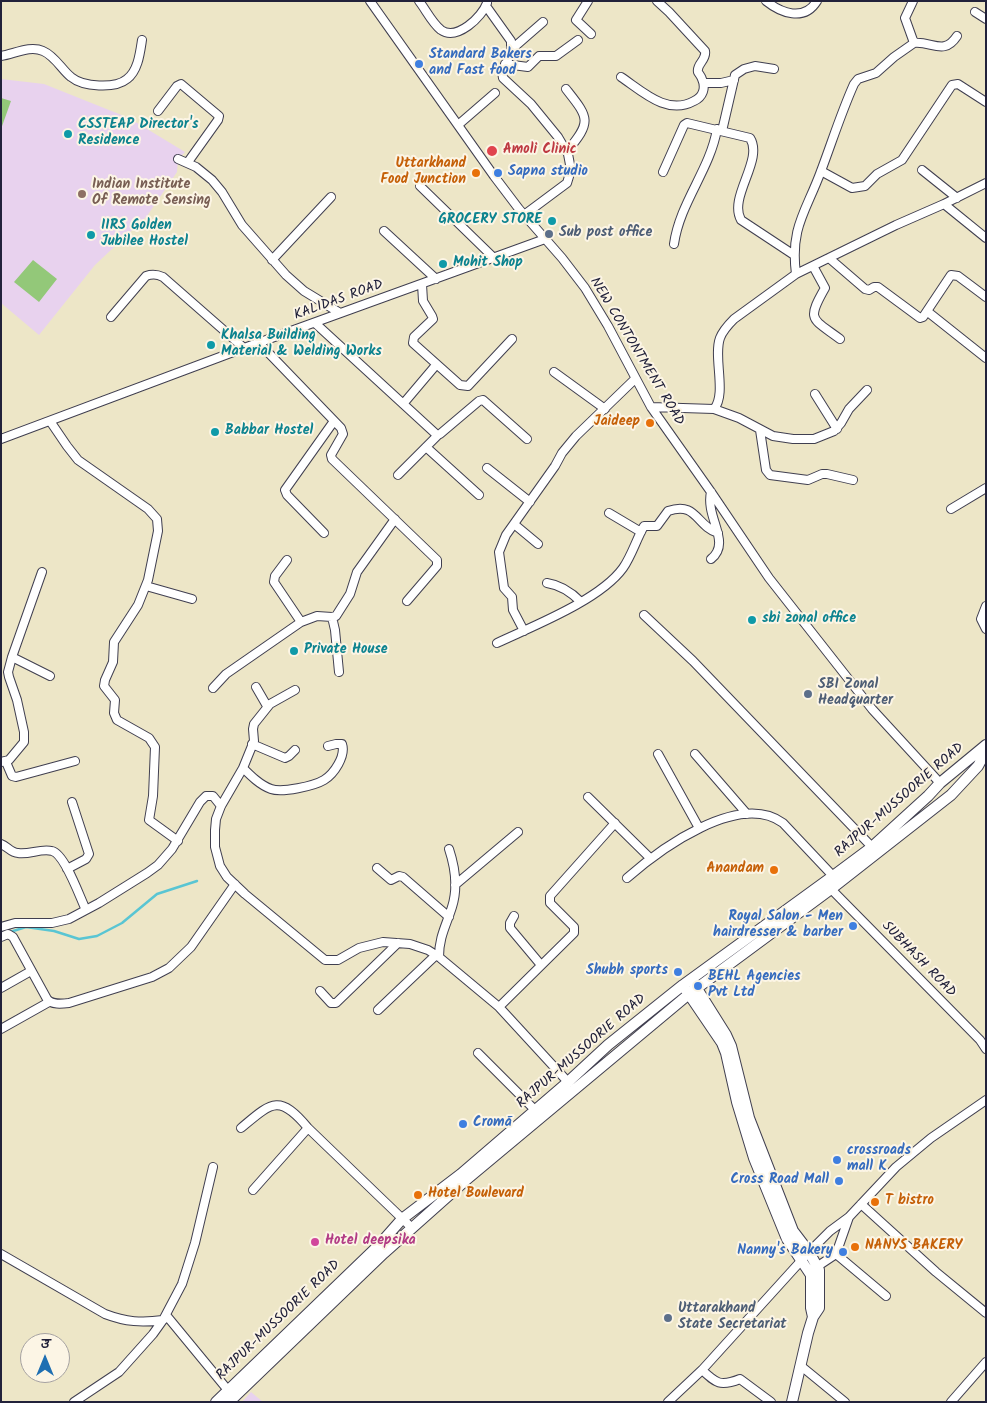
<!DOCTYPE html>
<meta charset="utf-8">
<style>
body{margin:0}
#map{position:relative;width:987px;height:1403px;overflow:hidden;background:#ede6c7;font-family:Kalam,"Playpen Sans Deva",sans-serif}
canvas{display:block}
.frame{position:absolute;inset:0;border:2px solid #22223b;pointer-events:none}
.north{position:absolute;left:20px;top:1333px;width:50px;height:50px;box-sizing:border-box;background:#fcf5e5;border:1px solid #a5a1a1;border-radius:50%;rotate:0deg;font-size:14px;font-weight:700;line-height:20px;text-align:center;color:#22223b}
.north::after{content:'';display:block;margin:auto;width:18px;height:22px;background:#1f6fb2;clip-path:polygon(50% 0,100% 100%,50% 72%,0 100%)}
</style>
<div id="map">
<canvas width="987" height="1403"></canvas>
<div class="frame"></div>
<div class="north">उ</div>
</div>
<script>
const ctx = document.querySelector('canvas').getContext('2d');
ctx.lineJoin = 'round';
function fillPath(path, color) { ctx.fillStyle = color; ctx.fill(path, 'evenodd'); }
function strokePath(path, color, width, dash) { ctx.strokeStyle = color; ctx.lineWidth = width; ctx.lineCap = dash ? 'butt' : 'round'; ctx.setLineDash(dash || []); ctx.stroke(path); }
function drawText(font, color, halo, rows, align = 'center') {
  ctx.font = font + ' Kalam,sans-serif'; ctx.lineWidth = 4; ctx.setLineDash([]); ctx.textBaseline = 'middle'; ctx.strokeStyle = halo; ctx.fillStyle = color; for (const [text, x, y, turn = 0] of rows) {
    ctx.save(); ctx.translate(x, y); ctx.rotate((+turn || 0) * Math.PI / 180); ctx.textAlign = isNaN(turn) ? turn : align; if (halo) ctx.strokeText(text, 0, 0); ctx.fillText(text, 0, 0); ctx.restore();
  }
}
fillPath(new Path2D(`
 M1,79L44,84L129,118L185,152L178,159L177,172L147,216L95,265L39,335L1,303Z
 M251,1392L263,1402H242Z`), '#e8d2ee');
fillPath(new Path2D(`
 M1,98L11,101L1,129Z
 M33,260L57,279L39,302L14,282Z`), '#93c879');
strokePath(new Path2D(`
 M10,932L26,927L54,931L79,939L97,936L122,923L157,894L197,881`), '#59c5d3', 2.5);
const minor = new Path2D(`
 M370,1L494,176L519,209L562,258L585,288L608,326L651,407L711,492L769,578L872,709L940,783
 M419,1C426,10 432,23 441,30C457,41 482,17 487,3
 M588,1L576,20L591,34
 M766,1C781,13 804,22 817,1
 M913,1L905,18L914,43
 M486,6L511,41V53L502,72L503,78L531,104L558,137L568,154L571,170L567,183L524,215
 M975,12L986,19
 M512,49L543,22
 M1,56C14,54 30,45 43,51C55,56 62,70 71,77C83,87 115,89 127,79C138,71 140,53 142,40
 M505,64L528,67L539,56H556L578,40
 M621,77C642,91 667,116 694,101C703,97 706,88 702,79C701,76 699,74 698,72C696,64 707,60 705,51L669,12L657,1
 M704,83H721L734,80
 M566,89C588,117 593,121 567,151
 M158,111L177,86L181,84L219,116L218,120L188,162
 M458,125L495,93
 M722,131L735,75L744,69L755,66L774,69
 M178,159L196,167L212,180L222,192L242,225L286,275L304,291L340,313
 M922,170L957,198
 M821,171L852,188L865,186L877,174L902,160L952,85L958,84L986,102
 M663,172L684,125L687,123L750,138C764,160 728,197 741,220L794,255
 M420,186L493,257
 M944,204L986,238
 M384,231L436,279
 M674,244C680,202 710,170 717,129
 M829,258L865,289L869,290L874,287H878L920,318L923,317L951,275L958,276L986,297
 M272,260L331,197
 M813,266L825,288C806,321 812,318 840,339
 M796,274C790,227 806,212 821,171C832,142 841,113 854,84L858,79L876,73L894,57L914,43C932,41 944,56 957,36
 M422,284L423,301L432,316L433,319L414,337L413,343L460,385L468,386L512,339
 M928,312L986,358
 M111,317L146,276C152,274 156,274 163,277L244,348
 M315,323L437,435L440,434L479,401L483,400L527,439
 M259,343L341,428L343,434L331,455L332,459L437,560V566L407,601
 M554,372L605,409
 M815,394L837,429
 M403,404L436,365
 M651,407L714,409C727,394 713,357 720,338C723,330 729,324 734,319L796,274L896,225L944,204L986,183
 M714,409L739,418L773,436L793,439H814L834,431L841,423L849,409L867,390
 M50,421L67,446L78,460L148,509L157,519L158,531L148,580L138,605L114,642L113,662L105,680L104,686L115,700L114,713L117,720L149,738L155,747L153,796L149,820L178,841
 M760,430L766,470L770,475L808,480L822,474H827L853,480
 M1,439L244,348L545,239
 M426,447L479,495
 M487,468L530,502
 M398,475L438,435
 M951,509L986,488
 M609,513L641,532
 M514,524L538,544
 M324,533L287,495L285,490L334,421
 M711,559C732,542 705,518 711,492
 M287,560L275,576L274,582L301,622
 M547,583C561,585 571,592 581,602
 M146,586L192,599
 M986,606L981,619L986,629
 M644,615L693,661L872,847
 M332,617L335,630L339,672
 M524,631L513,610L512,597L504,588L499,552L506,535L555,466L562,453L576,436L635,379
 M497,643C533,626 600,600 623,568C632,555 636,540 644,526H657L668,511C697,501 696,526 718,533
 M12,657L50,676
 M256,687L267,706
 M213,688L226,674L301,622L317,616L332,617L336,616L350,594L357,572L395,519
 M295,690L270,704L254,724L253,729L254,741L243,768L221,806L216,819L215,830V847L220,866L227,877L245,894L325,960H338L359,948L383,942L410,944L428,950L439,957L499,1007L568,1082
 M252,744L285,758L289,756L295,750
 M658,754L699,828
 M695,754L747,814
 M1,762L9,760L24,742V732L17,700L9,677L8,672L12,657L42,572
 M6,762L12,776L16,777L75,761
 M243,768C251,776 260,785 271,789C282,793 314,786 324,780C334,774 346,756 342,744H336L328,746
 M588,797L650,858
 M1,844C7,846 11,853 18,853C29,855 41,848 52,851C65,854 80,898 86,910
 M377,868L391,880L399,876L403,877L449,917
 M67,869L86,859L89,854L72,802
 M627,878C660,849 739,791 783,823L833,876
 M455,885L518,832
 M831,889L980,1040L986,1049
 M514,916L510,923V928L541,965
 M1,927L15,923H52L69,919L99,903L147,873L158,865L172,849L200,802L206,796H213L221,806
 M1,937L8,934L13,937L47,999C52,1005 61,1004 69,1003L152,977L169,968L191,947L235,884
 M439,957C439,937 446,926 452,907C458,888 455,867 449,849
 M1,988L31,971
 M320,991L331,1003H336L398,943
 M499,1007L574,933V927L550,903V896L615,823
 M378,1010L436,955
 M1,1029L49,1002
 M478,1053L535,1110
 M241,1128C271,1103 279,1093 308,1128L412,1228
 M253,1190L308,1128
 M861,1204L936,1272L986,1313
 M1,1254L105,1314C126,1322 142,1323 163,1320
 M836,1254L886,1296
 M814,1267L818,1266L836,1254L849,1217
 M166,1315L227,1389
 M801,1366L845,1402
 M702,1370C716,1383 720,1387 740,1379L771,1402
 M74,1402L119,1372L153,1334L163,1320L182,1284L195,1243L213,1167
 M668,1402L702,1370L809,1252L830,1231L849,1217L896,1167L931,1138L986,1100
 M951,1402L986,1362`);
const major = new Path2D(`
 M694,984L726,1035L731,1046L749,1118L793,1231L809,1252L819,1270V1308L813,1317L808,1333L792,1402
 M686,990L722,1043L726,1053L737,1102L754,1158L787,1239L811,1275V1308L813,1317
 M216,1402L379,1245L402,1219L461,1174L568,1082L608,1045L683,985L833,876L872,847L928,796L940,783L986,745
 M229,1402L384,1253L466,1180L689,994L831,889L951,795L978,766L986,751`);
strokePath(minor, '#403f50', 10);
strokePath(major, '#403f50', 12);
strokePath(minor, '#fff', 8);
strokePath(major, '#fff', 10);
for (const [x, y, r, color] of [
 [419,64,5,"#3f7fe0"],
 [68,134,5,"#0f9aa8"],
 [492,151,6,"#e0444e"],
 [476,173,5,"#e8710a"],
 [498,173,5,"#3f7fe0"],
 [82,194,5,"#8d6e63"],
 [552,221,5,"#0f9aa8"],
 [549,234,5,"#5c6f8a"],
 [91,235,5,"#0f9aa8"],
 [443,264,5,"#0f9aa8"],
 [211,345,5,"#0f9aa8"],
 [650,423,5,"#e8710a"],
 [215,432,5,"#0f9aa8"],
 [752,620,5,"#0f9aa8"],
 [294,651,5,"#0f9aa8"],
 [808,694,5,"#5c6f8a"],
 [774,870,5,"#e8710a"],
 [853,926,5,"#3f7fe0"],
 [678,972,5,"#3f7fe0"],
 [698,986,5,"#3f7fe0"],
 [463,1124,5,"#3f7fe0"],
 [837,1160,5,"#3f7fe0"],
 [839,1181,5,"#3f7fe0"],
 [418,1195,5,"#e8710a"],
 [875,1202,5,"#e8710a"],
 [315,1242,5,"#d1479c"],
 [855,1247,5,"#e8710a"],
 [843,1252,5,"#3f7fe0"],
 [668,1318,5,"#5c6f8a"]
]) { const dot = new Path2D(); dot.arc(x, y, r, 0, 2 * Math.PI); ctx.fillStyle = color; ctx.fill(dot); strokePath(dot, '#fcf5e5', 2); }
drawText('bold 14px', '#366cbe', '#fcf5e5', [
 ["Standard Bakers",429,56],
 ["and Fast food",429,72],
 ["Sapna studio",508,173],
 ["Royal Salon - Men",843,918,"right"],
 ["hairdresser & barber",843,934,"right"],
 ["Shubh sports",668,972,"right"],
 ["BEHL Agencies",708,978],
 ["Pvt Ltd",708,994],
 ["Cromā",473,1124],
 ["crossroads",847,1152],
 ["mall K",847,1168],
 ["Cross Road Mall",829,1181,"right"],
 ["Nanny's Bakery",833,1252,"right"]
], 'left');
drawText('bold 14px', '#0d838f', '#fcf5e5', [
 ["CSSTEAP Director's",78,126],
 ["Residence",78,142],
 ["GROCERY STORE",542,221,"right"],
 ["IIRS Golden",101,227],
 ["Jubilee Hostel",101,243],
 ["Mohit Shop",453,264],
 ["Khalsa Building",221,337],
 ["Material & Welding Works",221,353],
 ["Babbar Hostel",225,432],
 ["sbi zonal office",762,620],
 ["Private House",304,651]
], 'left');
drawText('bold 14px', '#be3a42', '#fcf5e5', [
 ["Amoli Clinic",503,151]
], 'left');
drawText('bold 14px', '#c56008', '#fcf5e5', [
 ["Uttarkhand",466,165],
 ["Food Junction",466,181],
 ["Jaideep",640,423],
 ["Anandam",764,870],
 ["Hotel Boulevard",428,1195,"left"],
 ["T bistro",885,1202,"left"],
 ["NANYS BAKERY",865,1247,"left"]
], 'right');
drawText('bold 14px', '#785e54', '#fcf5e5', [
 ["Indian Institute",92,186],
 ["Of Remote Sensing",92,202]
], 'left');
drawText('bold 14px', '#4e5e75', '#fcf5e5', [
 ["Sub post office",559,234],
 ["SBI Zonal",818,686],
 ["Headquarter",818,702],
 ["Uttarakhand",678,1310],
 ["State Secretariat",678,1326]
], 'left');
drawText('14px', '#22223b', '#fcf5e5', [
 ["KALIDAS ROAD",339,301,-20],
 ["NEW CONTONTMENT ROAD",636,352,59],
 ["RAJPUR-MUSSOORIE ROAD",900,801,-41],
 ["SUBHASH ROAD",918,960,46],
 ["RAJPUR-MUSSOORIE ROAD",582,1052,-41],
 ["RAJPUR-MUSSOORIE ROAD",279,1321,-44]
]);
drawText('bold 14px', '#b23c85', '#fcf5e5', [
 ["Hotel deepsika",325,1242]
], 'left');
</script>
